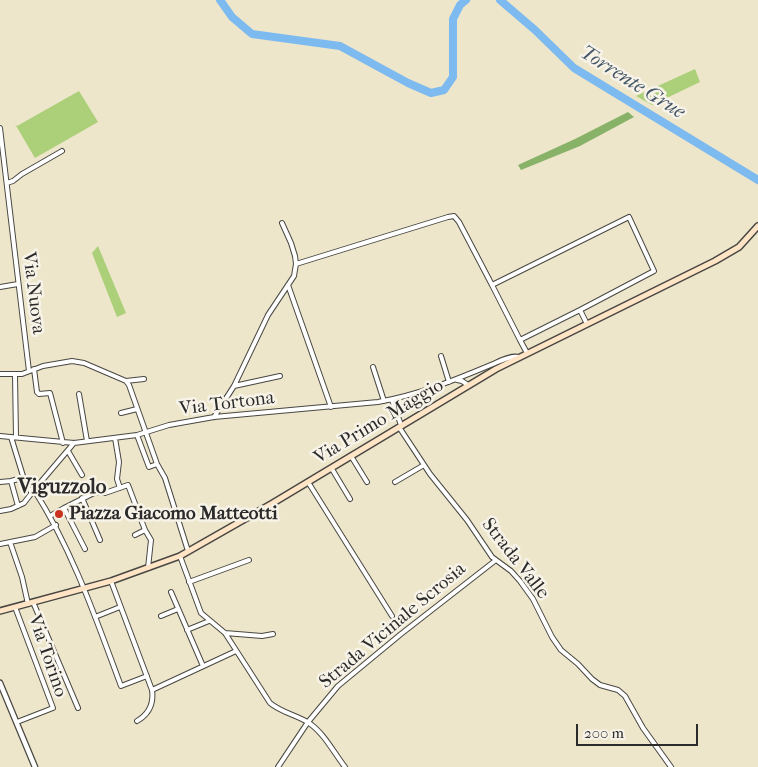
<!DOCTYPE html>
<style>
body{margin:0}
#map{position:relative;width:758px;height:767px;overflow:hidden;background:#ede6ca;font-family:"IM FELL French Canon",serif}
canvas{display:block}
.scale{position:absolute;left:576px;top:724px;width:122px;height:22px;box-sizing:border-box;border:2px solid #2b2b2b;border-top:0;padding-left:6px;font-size:15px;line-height:18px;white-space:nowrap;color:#2b2b2b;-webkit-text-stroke:4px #f7f3e8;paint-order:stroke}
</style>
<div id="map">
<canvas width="758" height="767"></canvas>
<div class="scale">200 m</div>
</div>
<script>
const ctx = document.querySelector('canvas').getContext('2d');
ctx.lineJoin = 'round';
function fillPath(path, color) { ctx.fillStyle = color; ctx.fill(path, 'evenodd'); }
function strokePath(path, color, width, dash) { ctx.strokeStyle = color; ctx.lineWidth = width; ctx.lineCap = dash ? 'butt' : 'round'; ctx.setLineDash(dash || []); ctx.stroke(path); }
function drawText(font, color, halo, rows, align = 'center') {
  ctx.font = font + ' "IM FELL French Canon",serif'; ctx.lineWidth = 5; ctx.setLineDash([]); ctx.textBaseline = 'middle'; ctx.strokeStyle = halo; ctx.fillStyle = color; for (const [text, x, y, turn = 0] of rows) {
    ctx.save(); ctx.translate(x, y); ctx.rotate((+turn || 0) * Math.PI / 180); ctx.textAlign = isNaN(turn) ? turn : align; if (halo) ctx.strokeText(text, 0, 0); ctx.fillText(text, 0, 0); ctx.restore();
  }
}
fillPath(new Path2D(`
 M695,69L700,82L652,105L636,96Z
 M79,91L98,122L35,158L15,124L17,126Z
 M98,246L126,313L117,317L92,253Z`), '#acd079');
fillPath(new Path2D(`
 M628,112L634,117L580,146L521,170L518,165L575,139Z`), '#89b269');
strokePath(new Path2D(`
 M220,0L232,17L252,34L340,46L408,83L431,93L444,90L453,77V19L460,5L466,0
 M500,0L535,30L574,68L758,180`), '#7dbaf0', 8);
const minor = new Path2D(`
 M0,128L29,371
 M7,183L13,181L22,174L62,151
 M296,264L448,217L454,216L459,222L492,285
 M288,285L331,407
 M0,287L18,284
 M580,310L520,340L492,285L629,217L654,271L580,310L587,324
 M520,340L527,353
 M441,356L449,382
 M373,367L384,401
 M34,369L37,392L39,394L50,393L63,443
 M0,374H22L43,366L72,361L84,363L126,381L129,385L157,464L165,478L188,551
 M15,375L16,437
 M457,380L462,381L468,385
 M126,381L144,379
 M234,386L280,376
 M79,394L87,441
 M392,400L401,425
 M121,413L137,409
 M214,417L234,386L268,315L294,276L296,264L295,256L291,243L282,223
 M399,427L430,474L467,520L492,557L511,571L520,581L533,599L552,637L561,650L578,664L592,679L600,685L618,690L625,696L643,728L671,767
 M137,435L149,467L157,464
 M0,436L74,443L137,435L169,425L214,417L378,402C418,395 455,380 493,364C500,361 511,355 519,357
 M11,437L23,476L22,478L32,493
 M115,438L119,462L117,479L120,488
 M68,451L82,475
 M351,456L367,482
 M332,469L350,499
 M11,481L18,506
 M0,482L11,481L22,478
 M308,482L392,616
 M395,482L424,465
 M34,490C73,551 96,619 121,686L147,676
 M82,498L100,540
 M64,508L96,492L105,493L128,485L145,530L151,540L148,568
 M0,511L11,509L24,503L34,490L74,443
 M50,516L64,508L85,549
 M135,535L145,530
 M10,542L22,577L28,604
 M0,544L35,537L56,525
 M180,556L201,613L225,633L270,703C282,713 297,715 309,723C324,733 334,753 345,767
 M111,581L152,690C154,704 149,714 137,721
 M189,582L249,560
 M171,592L203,666
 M33,602L78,708
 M15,607L53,708L17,722
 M161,616L178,609
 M95,617L120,607
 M187,630L209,621
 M225,633L262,636L273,634
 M152,690L236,651
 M278,767L308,722L338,686L401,634L496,560`);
const tertiary = new Path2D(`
 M0,683L35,767`);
const secondary = new Path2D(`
 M0,611L111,581L180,556L273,503L496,369L715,261L739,247L758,226`);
strokePath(minor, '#484743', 6);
strokePath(tertiary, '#484743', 7);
strokePath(secondary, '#484743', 8);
strokePath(minor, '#fff', 4);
strokePath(tertiary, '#fff', 4.5);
strokePath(secondary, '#ffe4c6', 5);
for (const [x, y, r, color] of [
 [59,514,5,"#c8321e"]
]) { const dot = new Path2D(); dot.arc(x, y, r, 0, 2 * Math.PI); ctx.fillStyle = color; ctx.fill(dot); strokePath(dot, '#f7f3e8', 2); }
drawText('19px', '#2b2b2b', '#f7f3e8', [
 ["Via Nuova",33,293,83],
 ["Via Tortona",227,404,-7],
 ["Via Primo Maggio",379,422,-31],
 ["Strada Valle",515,559,52],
 ["Strada Vicinale Scrosia",393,626,-40],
 ["Via Torino",47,656,71]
]);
drawText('bold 19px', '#2b2b2b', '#f7f3e8', [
 ["Piazza Giacomo Matteotti",69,514]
], 'left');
drawText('italic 20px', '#445666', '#f7f3e8', [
 ["Torrente Grue",632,83,32]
]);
drawText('bold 21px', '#2b2b2b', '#f7f3e8', [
 ["Viguzzolo",62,488]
]);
</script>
